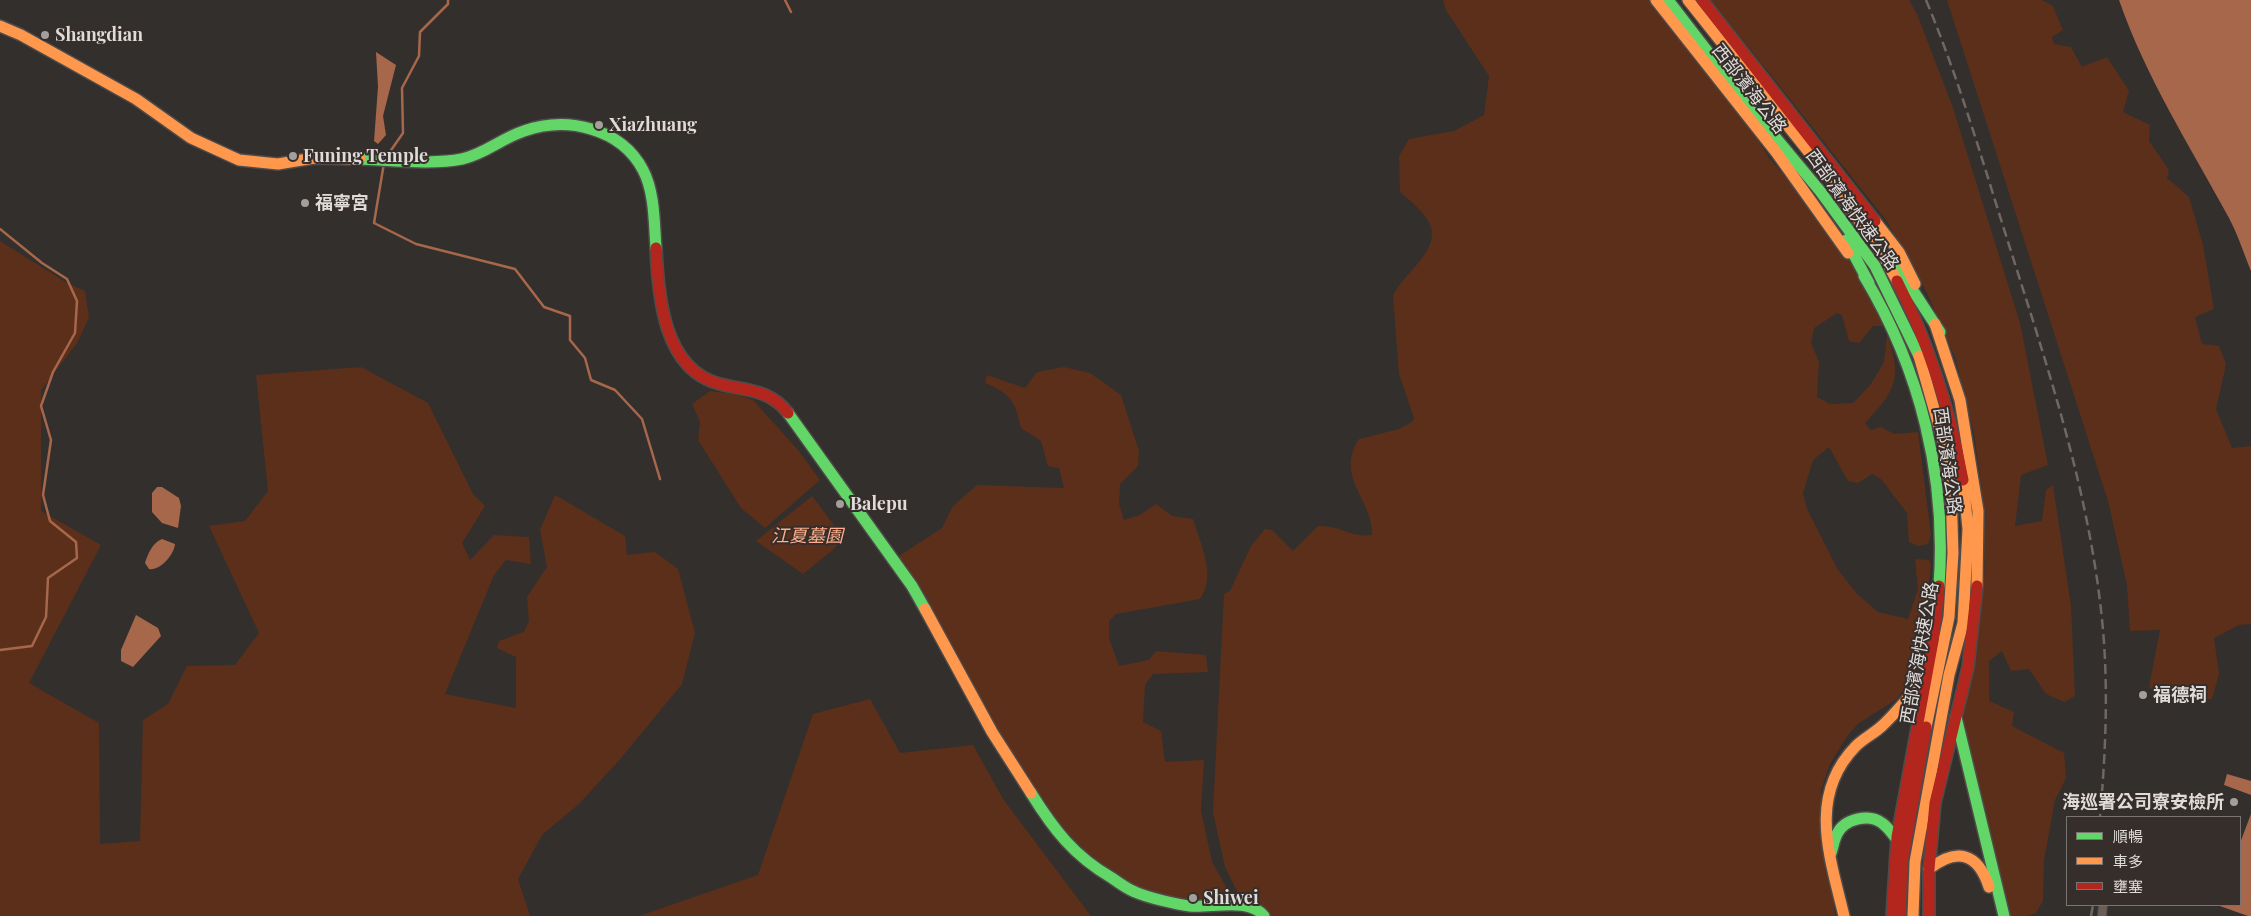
<!DOCTYPE html>
<meta charset="utf-8">
<style>
body{margin:0}
#map{position:relative;width:2251px;height:916px;overflow:hidden;background:#332f2d;font-family:"Playfair Display","Noto Sans TC",serif}
canvas{display:block}
.legend{position:absolute;left:2066px;top:816px;width:175px;height:90px;box-sizing:border-box;background:#352e2b;border:1px solid #797371;margin:0;padding:6px 9px;list-style:none;font-size:15px;color:#dfdbd9}
.legend li{display:flex;align-items:center;gap:10px;height:25px}
.legend b{width:25px;border:1px solid #797371}
</style>
<div id="map">
<canvas width="2251" height="916"></canvas>
<ul class="legend">
<li><b style="height:6px;background:#63d668"></b>順暢</li>
<li><b style="height:6px;background:#ff974d"></b>車多</li>
<li><b style="height:6px;background:#b3261e"></b>壅塞</li>
</ul>
</div>
<script>
const ctx = document.querySelector('canvas').getContext('2d');
ctx.lineJoin = 'round';
function fillPath(path, color) { ctx.fillStyle = color; ctx.fill(path, 'evenodd'); }
function strokePath(path, color, width, dash) { ctx.strokeStyle = color; ctx.lineWidth = width; ctx.lineCap = dash ? 'butt' : 'round'; ctx.setLineDash(dash || []); ctx.stroke(path); }
function drawText(font, color, halo, rows, align = 'center') {
  ctx.font = font + ' "Playfair Display","Noto Sans TC",serif'; ctx.lineWidth = 4; ctx.setLineDash([]); ctx.textBaseline = 'middle'; ctx.strokeStyle = halo; ctx.fillStyle = color; for (const [text, x, y, turn = 0] of rows) {
    ctx.save(); ctx.translate(x, y); ctx.rotate((+turn || 0) * Math.PI / 180); ctx.textAlign = isNaN(turn) ? turn : align; if (halo) ctx.strokeText(text, 0, 0); ctx.fillText(text, 0, 0); ctx.restore();
  }
}
fillPath(new Path2D(`
 M1443,0H1650L1736,105L1769,158L1821,217L1883,314L1882,326H1873L1859,343L1849,341L1842,315L1837,313L1814,328L1811,343L1819,362L1817,397L1830,404L1853,403L1871,384L1884,362L1887,335C1903,379 1895,391 1865,423L1871,430L1881,427L1894,434L1918,432L1931,535L1928,544L1918,546L1909,542L1907,513L1881,479L1872,474L1858,483L1848,481L1829,447L1813,460L1803,493L1807,509L1838,570L1858,595L1878,612L1908,619L1918,589L1915,559L1929,560L1931,565L1921,657L1916,672L1897,699L1859,723L1848,735L1830,764L1821,790L1822,846L1832,890L1835,916H1267L1238,893L1225,867L1213,812L1224,594L1230,591L1251,546L1265,529L1272,530L1293,551L1318,526C1341,525 1350,538 1372,535C1374,500 1334,478 1359,439L1399,429L1412,422L1414,418L1399,374L1393,296C1398,285 1406,277 1414,268C1446,233 1432,219 1400,192L1399,156L1409,139L1454,131L1484,115L1489,76L1446,10Z
 M1711,0H1909L1917,14L1953,108L2020,323L2048,465L2021,475L2015,526L2042,521L2046,490L2053,485L2071,606L2075,696L2064,702L2046,694L2029,669L2011,671L2002,651L1989,661V701L2014,712L2012,726L2064,753L2066,778L2055,800L2044,860L2043,901L2036,913L2027,916H2005L1964,723L1963,691L1975,644L1985,568L1982,492L1974,434L1955,357L1927,293L1886,220Z
 M1947,0H2042L2053,6L2063,30L2052,37L2054,44L2071,47L2082,67L2107,57L2129,91L2123,112L2150,125L2149,141L2169,170L2167,178L2189,197L2203,245L2214,309L2195,317L2202,344L2219,346L2226,364L2216,409L2232,448L2251,446V624L2239,625L2214,638L2219,674L2212,699H2163L2149,687L2160,630L2130,631L2127,585L2108,501Z
 M0,241L67,283L85,291L89,318L77,343L41,390V511L101,545L29,683L99,723L100,844L140,841L143,720L168,704L187,666L235,665L259,633L209,526L245,521L268,491L256,375L361,367L428,403L473,494L485,506L462,543L470,560L494,535L529,537L531,564L506,560L494,575L445,694L516,708V657L497,648L499,641L524,632L529,621L527,597L547,567L540,530L555,495L625,536L627,555L655,552L678,569L695,633L682,684L621,758L579,804L542,835L518,879L530,916H0Z
 M1064,367L1090,373L1121,395L1139,451L1138,466L1120,484L1119,504L1124,520L1140,515L1156,504L1172,516L1193,519C1200,543 1217,576 1200,599L1116,614L1109,621V638L1119,666L1149,660L1156,651L1206,655L1208,672L1153,674L1145,685L1143,722L1161,731L1165,762L1204,760L1201,811L1212,862L1233,899L1230,908L1131,891L1067,835L987,715L899,556L942,528L953,506L977,485L1064,488L1059,468L1048,466L1041,441L1021,428C1015,401 1011,394 985,383L987,375L1025,388L1037,372Z
 M710,391L735,394L753,400L798,450L820,480L765,528L741,508L698,440L700,422L692,404Z
 M812,496L843,537L834,549L803,574L756,541Z
 M870,699L900,753L973,745L1003,799L1091,916H639L758,875L813,714Z`), '#5c2f1b');
fillPath(new Path2D(`
 M2119,0H2251V271C2244,254 2238,235 2229,218C2190,146 2146,78 2119,0Z
 M376,52L396,65L383,116L386,135L378,144L374,141L378,87Z
 M157,487H162L179,498L181,506L178,528L162,523L152,512V493Z
 M162,539L175,544C174,555 160,571 149,569L145,563C148,554 152,543 162,539Z
 M136,615L158,628L161,636L133,667L121,661V650Z
 M2227,774L2251,781V795L2224,785Z
 M2251,814V916H2248L2217,905H2240V843Z`), '#a7674b');
strokePath(new Path2D(`
 M785,0L791,12
 M387,156L403,133L402,88L419,56L420,32L448,4V0
 M384,163L374,223L416,244L515,269L544,307L570,316V340L585,358L591,380L615,390L642,419L660,479
 M0,229L42,263L67,279L77,301L75,333L53,372L41,406L51,440L43,495L50,521L76,542L77,558L48,578L46,617L32,646L0,650`), '#a7674b', 2.5);
const street = new Path2D(`
 M2102,916L2103,905`);
const fast = new Path2D(`
 M1668,0L1751,108L1820,191L1875,266L1919,356
 M360,159C390,160 433,165 462,159C485,154 502,138 524,131C567,116 621,128 643,170C655,193 654,223 656,248
 M1846,240L1869,283
 M1899,269L1940,332
 M1864,276C1920,369 1947,477 1939,586
 M788,413L912,586L925,609
 M1956,717L2004,916
 M1031,793C1054,830 1074,856 1112,878C1119,883 1127,889 1135,892C1149,898 1175,904 1190,906C1212,908 1249,897 1264,916
 M1831,853C1833,847 1834,840 1837,834C1844,819 1869,813 1882,823C1889,828 1893,835 1898,841`);
const slow = new Path2D(`
 M1656,0L1776,152L1848,253
 M1688,0L1831,180L1884,257L1897,281
 M0,26L21,35L136,99L191,138L239,160L278,164L314,158L360,159
 M1875,221L1899,252L1915,284
 M1935,324L1960,400L1978,511L1977,586
 M1919,356L1944,444L1951,491L1953,553L1949,617L1926,727
 M925,609L992,732L1031,793
 M1929,869C1957,847 1978,853 1989,887
 M1844,916C1830,857 1807,796 1856,746C1864,738 1875,733 1883,725C1898,711 1911,694 1924,679
 M1913,916L1915,862L1949,675L1963,623L1968,529L1963,480`);
const jam = new Path2D(`
 M1702,0L1875,221
 M656,248C658,294 663,370 720,384C746,391 770,389 788,413
 M1897,281C1929,344 1950,411 1963,480
 M1892,916L1897,837L1933,641L1939,586
 M1900,916L1902,863L1926,727
 M1929,916V869L1935,803L1968,667L1977,586`);
strokePath(street, '#4e4b49', 10);
strokePath(fast, '#4e4b49', 14);
strokePath(slow, '#4e4b49', 14);
strokePath(jam, '#4e4b49', 14);
strokePath(street, '#6c5d57', 8);
strokePath(fast, '#63d668', 11);
strokePath(slow, '#ff974d', 11);
strokePath(jam, '#b3261e', 11);
strokePath(new Path2D(`
 M1926,0C1959,79 1983,163 2009,245C2047,365 2087,485 2101,610C2109,679 2106,748 2100,817
 M2091,916L2093,905`), '#6f6764', 2.5, [10, 5]);
for (const [x, y, r, color] of [
 [45,35,5,"#a39f9d"],
 [599,125,5,"#a39f9d"],
 [293,156,5,"#a39f9d"],
 [305,203,5,"#a39f9d"],
 [840,504,5,"#a39f9d"],
 [2143,695,5,"#a39f9d"],
 [2234,802,5,"#a39f9d"],
 [1193,898,5,"#a39f9d"]
]) { const dot = new Path2D(); dot.arc(x, y, r, 0, 2 * Math.PI); ctx.fillStyle = color; ctx.fill(dot); strokePath(dot, '#352e2b', 2); }
drawText('bold 18px', '#dfdbd9', '#352e2b', [
 ["Shangdian",55,35],
 ["Xiazhuang",609,125],
 ["Funing Temple",303,156],
 ["福寧宮",315,203],
 ["Balepu",850,504],
 ["福德祠",2153,695],
 ["海巡署公司寮安檢所",2224,802,"right"],
 ["Shiwei",1203,898]
], 'left');
drawText('18px', '#dfdbd9', '#352e2b', [
 ["西部濱海公路",1749,89,52],
 ["西部濱海快速公路",1852,210,54],
 ["西部濱海公路",1947,461,82],
 ["西部濱海快速公路",1920,653,-80]
]);
drawText('italic 18px', '#feaf8d', '#352e2b', [
 ["江夏墓園",807,536]
]);
</script>
